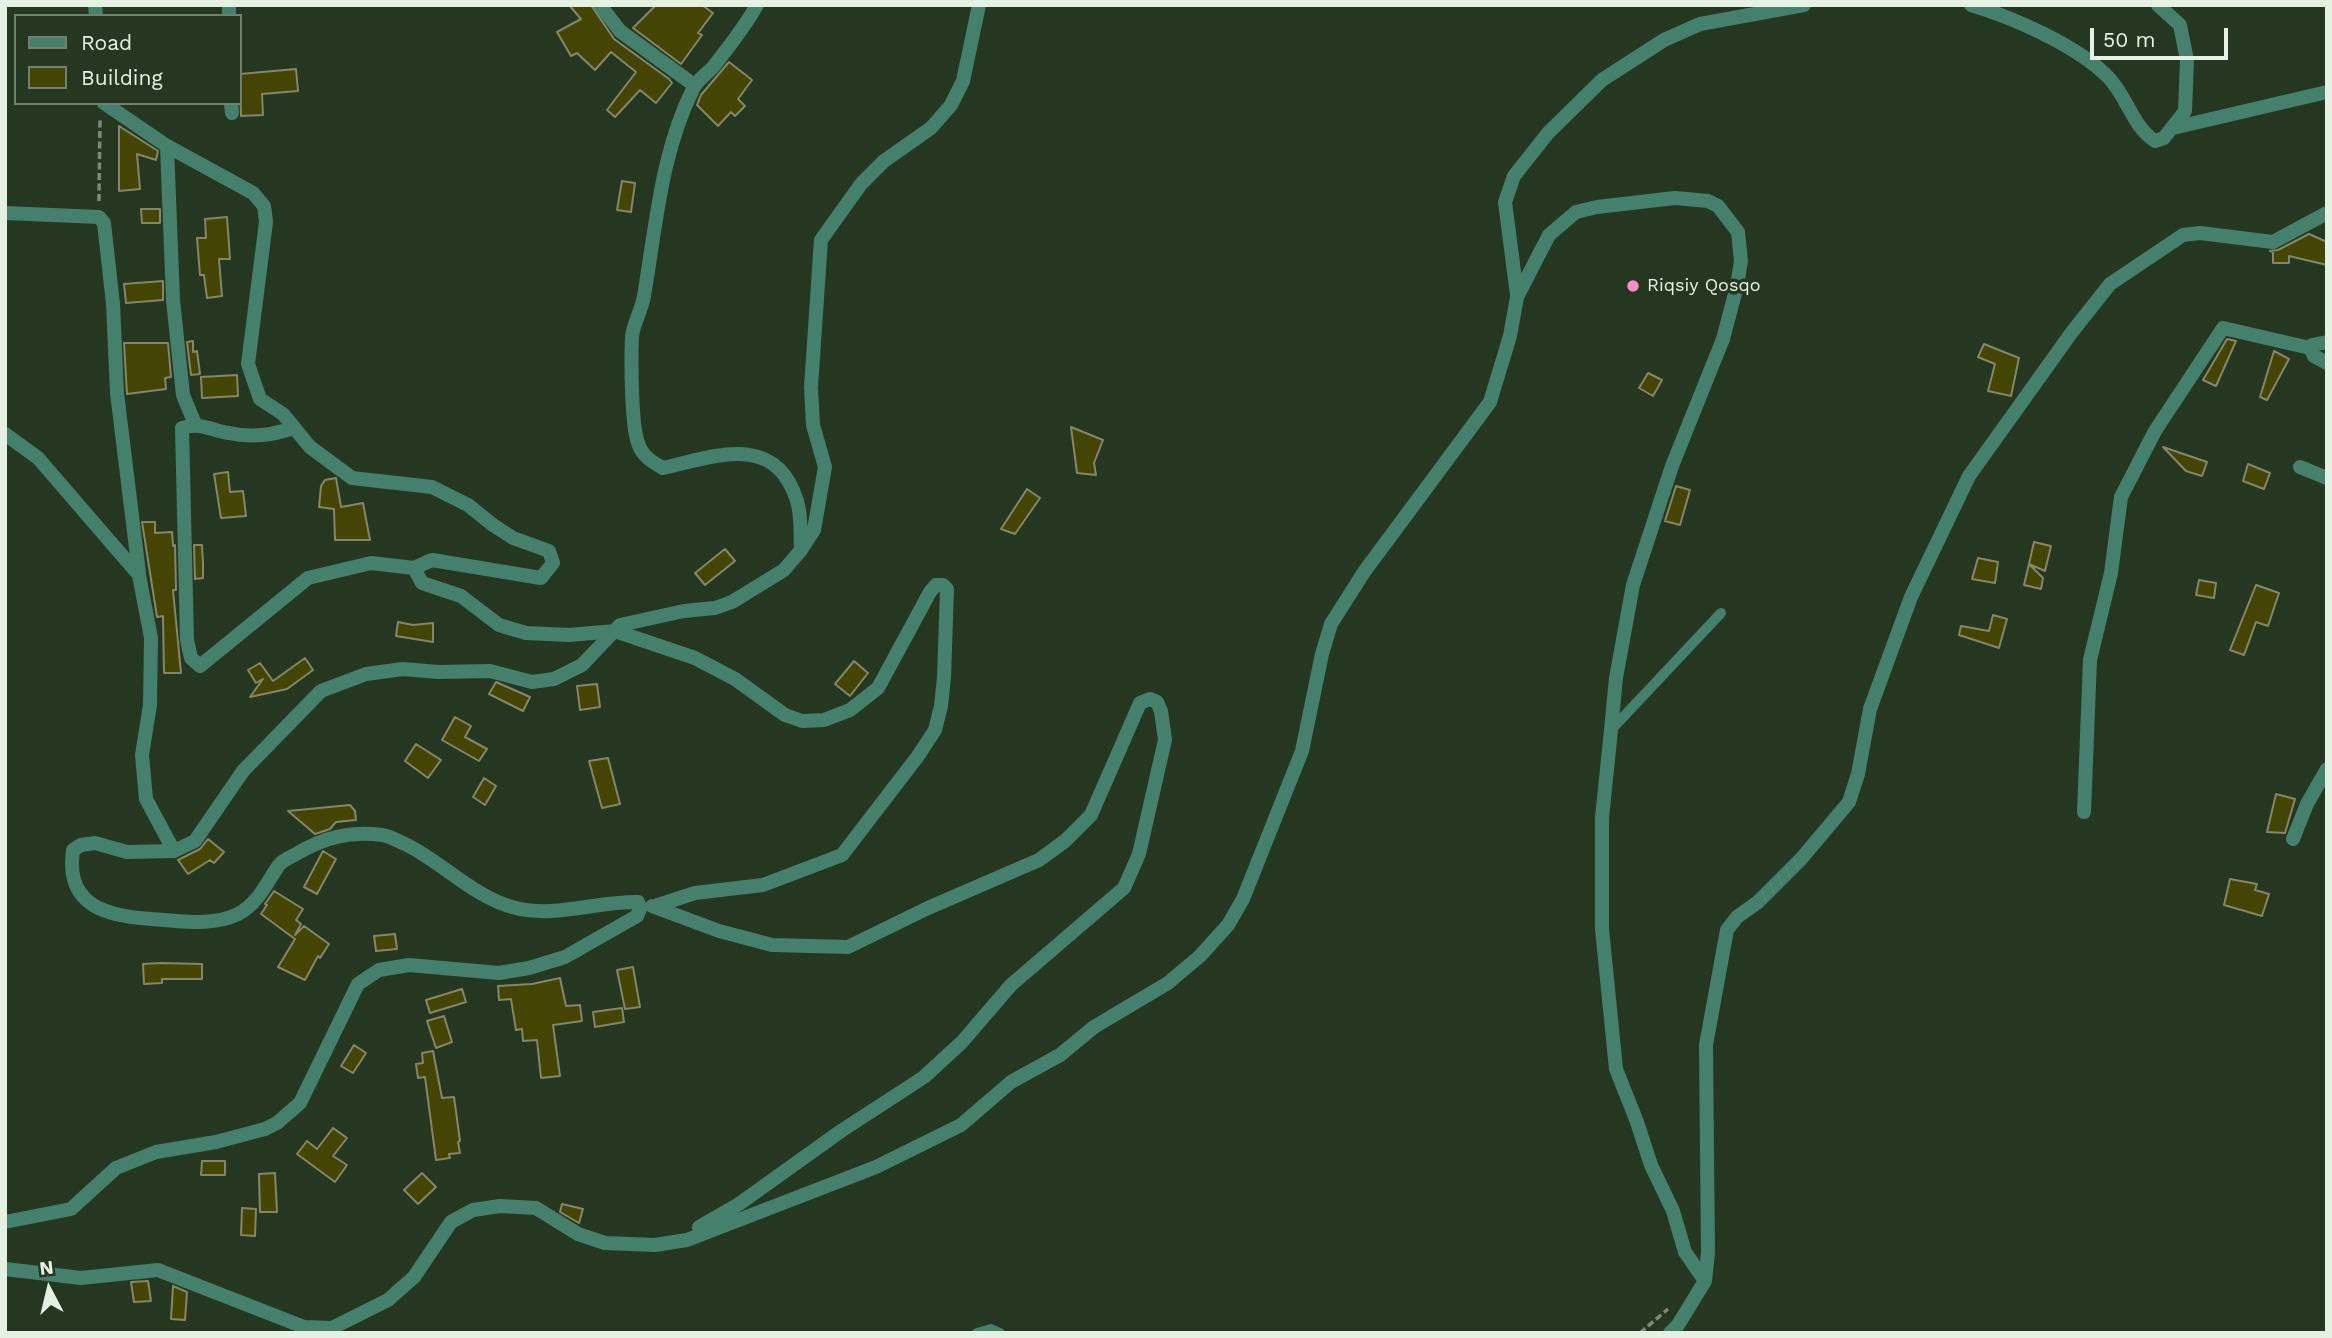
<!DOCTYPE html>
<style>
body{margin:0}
#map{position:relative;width:2332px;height:1338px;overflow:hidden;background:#253721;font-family:"Work Sans",sans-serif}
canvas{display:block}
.frame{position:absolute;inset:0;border:7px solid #e5f1e3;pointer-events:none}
.legend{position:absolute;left:14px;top:14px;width:228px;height:91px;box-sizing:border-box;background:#253721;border:2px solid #72816f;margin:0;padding:9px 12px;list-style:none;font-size:21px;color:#e5f1e3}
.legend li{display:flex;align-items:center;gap:14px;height:35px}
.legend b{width:35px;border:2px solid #72816f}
.north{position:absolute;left:14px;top:1254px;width:70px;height:70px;-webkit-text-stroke:5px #253721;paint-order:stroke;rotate:353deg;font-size:19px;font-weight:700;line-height:28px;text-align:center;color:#e5f1e3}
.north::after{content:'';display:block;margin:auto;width:24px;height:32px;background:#e5f1e3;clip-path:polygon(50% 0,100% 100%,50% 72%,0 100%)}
.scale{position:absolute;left:2090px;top:28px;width:138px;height:32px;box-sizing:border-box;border:4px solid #e5f1e3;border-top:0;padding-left:9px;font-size:21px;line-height:24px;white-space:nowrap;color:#e5f1e3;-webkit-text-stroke:5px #253721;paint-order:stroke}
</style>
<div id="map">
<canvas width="2332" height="1338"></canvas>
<div class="frame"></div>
<ul class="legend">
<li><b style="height:9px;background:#44806c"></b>Road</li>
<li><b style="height:19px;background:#444405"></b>Building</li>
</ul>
<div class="north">N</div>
<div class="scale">50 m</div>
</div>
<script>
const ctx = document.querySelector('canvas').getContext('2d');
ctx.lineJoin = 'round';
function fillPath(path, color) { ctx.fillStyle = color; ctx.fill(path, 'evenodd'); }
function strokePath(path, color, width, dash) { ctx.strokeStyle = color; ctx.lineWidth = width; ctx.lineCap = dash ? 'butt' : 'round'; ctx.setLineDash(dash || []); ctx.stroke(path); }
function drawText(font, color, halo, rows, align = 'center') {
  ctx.font = font + ' "Work Sans",sans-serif'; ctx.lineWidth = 7; ctx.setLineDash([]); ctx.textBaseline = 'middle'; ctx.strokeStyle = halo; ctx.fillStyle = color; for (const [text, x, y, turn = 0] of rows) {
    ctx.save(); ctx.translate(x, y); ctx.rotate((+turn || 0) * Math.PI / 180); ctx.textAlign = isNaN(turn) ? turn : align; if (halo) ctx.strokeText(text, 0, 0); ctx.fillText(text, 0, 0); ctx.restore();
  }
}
const building = new Path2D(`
 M569,5H591L614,39L669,79L672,83L656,103L640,90L615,117L607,110L636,72L611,52L595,70L577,53L571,56L557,32L581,19Z
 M656,5H702L713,13L698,33L702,35L681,64L633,28Z
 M729,62L752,80L738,99L745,106L735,116L731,112L718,126L697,105L701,95Z
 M296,69L298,91L262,94L263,115L241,116L240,74Z
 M119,126L158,151L156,160L137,154L140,189L119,191Z
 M622,181L635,183L631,212L617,210Z
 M141,209H160V223H142Z
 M227,217L230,259H219L222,296L207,298L204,275H200L197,238H206L205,219Z
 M2309,234L2327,242V265L2289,256V263H2273V252L2270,251L2278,250Z
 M163,281V300L126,303L124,284Z
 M2227,339L2236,341L2216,386L2203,380Z
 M193,341V352L197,351L200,374L191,375L187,342Z
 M124,343H168L171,377L165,378L166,389L127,394Z
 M1984,344L2019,358L2011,396L1988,391L1995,364L1978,357Z
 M2274,351L2289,359L2267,400L2260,397Z
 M1648,373L1662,380L1653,396L1639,388Z
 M237,375L238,396L202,398L201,377Z
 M1071,427L1103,440L1094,463L1096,475L1077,473Z
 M2163,447L2207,462L2202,476L2186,471Z
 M2248,464L2270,473L2264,489L2243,481Z
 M228,472L230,492L243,491L246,516L221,518L214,474Z
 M336,478L341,507L363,503L370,540H335L334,509L319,507L321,486L325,480Z
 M1676,486L1690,490L1680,525L1665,521Z
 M1027,489L1040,498L1015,534L1001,529Z
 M142,522H155V533L172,532L173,546L175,545L176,590H173L181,673H164L163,616L157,617Z
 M2034,542L2051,546L2045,571L2029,564Z
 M194,545H202L203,563V578L195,579Z
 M725,549L735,561L705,585L695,573Z
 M1978,558L1998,562L1995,583L1972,579Z
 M2029,564L2043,578L2041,589L2024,585Z
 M2199,580L2216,583L2214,598L2196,595Z
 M2256,585L2279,593L2268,626L2256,622L2244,655L2230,650Z
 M1993,615L2007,619L1999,648L1959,635L1961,626L1989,631Z
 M398,622L413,625L433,623V642L396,636Z
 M305,658L313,670L287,689L250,697L263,679L256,683L248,670L260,663L273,681Z
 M854,661L868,673L850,696L835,684Z
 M496,682L530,697L523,711L489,694Z
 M597,684L600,707L580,710L577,686Z
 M455,717L471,726L465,737L487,749L479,761L442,740Z
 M416,744L441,760L428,778L405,761Z
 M608,758L620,804L602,808L589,761Z
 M484,778L496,786L485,805L473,797Z
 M2276,794L2295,799L2285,833L2267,832Z
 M350,805L355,811L356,820L336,822L330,829L315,834L288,811Z
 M208,839L224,852L214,863L210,860L188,874L178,860L200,849Z
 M323,851L336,859L317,894L304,887Z
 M2230,879L2257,884L2255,890L2269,894L2262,916L2224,905Z
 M274,891L303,909L296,920L301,924L295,935L304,926L329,944L320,958L318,956L305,980L278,967L295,939L261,914L267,905L265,904Z
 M395,934L397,949L376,951L374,936Z
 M161,963L202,964V979H162V983L144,984L143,964Z
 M633,967L640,1007L625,1009L617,970Z
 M560,978L566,1006L580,1005L582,1021L553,1025L560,1076L541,1078L537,1040L523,1041L522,1029L516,1030L511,999L499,1000L498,986L532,984Z
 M462,989L466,1002L430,1013L426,1000Z
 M622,1008L624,1022L595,1027L593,1012Z
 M444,1016L452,1042L436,1048L427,1021Z
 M354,1045L366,1053L353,1073L341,1066Z
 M433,1051L442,1098L454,1097L460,1141L458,1142L460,1153L449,1154L450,1158L436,1160L425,1077L418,1078L416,1064L423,1063L422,1053Z
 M333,1128L347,1138L333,1156L347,1165L335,1182L297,1154L307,1141L317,1149Z
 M202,1161H225V1175H201Z
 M275,1173L277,1212H260L259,1174Z
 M422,1173L436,1187L418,1204L404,1190Z
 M562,1204L583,1209L579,1223L560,1212Z
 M242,1208L256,1209L255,1236L241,1235Z
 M148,1281L151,1301L134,1302L131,1282Z
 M173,1286L187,1292L185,1320L171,1319Z`);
fillPath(building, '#444405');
strokePath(building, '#848668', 2);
strokePath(new Path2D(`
 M99,201L100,118
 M1640,1333L1668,1309`), '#7c8b79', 3.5, [7, 3.5]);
strokePath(new Path2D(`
 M1611,730L1721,613
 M977,1333L991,1329L1000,1333`), '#44806c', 10);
strokePath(new Path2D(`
 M95,5L96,16
 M229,5V16
 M600,5L620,31L694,85
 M1971,5C2012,17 2078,46 2108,77C2127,96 2132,126 2155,141L2164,138L2185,111L2187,60L2180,25L2158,5
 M104,103L167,146L253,193L264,206L266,222L248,364L260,399L283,414L310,447L352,478L432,487L468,505L493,525L513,538L549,551L553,563L541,578L432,560L414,568L422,583L461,596L499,625L526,633L569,635L615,631L695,658L735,679L785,715L802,721L824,720L850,710L878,688L930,592L936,585H943L947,589L944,678L941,706L935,730L918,756L842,855L763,885L695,893L655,906
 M231,103L232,113
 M2173,128L2327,92
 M167,146L173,300L183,395L195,424
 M5,213L99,217L104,223L113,304L117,393L139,573
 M1517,295L1505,202L1514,176L1548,133L1602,80L1664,40L1700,24L1804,5
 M2327,342L2312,345L2310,348L2314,356L2327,363
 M294,428C273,435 251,438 229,433C211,430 199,422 182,428L187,640L191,658L200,666L308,578L371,563L414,568
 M5,434L38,458L139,575L151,638L150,705L142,755L146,799L174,851
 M2300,467L2327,478
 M801,550L814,530L825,467L813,425L811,387L821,240L861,184L884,161L931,128L951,105L963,81L979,5
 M2084,812L2090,660L2111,573L2121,497L2155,431L2223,328L2310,348
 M2293,839L2307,804L2327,769
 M652,906L719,931L772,945L848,947L928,908L1039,860L1065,841L1091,815L1140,703L1150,699L1157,702L1161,711L1165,740L1139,854L1124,888L1011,985L962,1042L924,1077L841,1131L739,1204L699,1227
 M5,1222L71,1209L116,1168L156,1152L216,1142L265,1129L277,1123L300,1103L358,984L379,970L409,965L499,973L529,968L565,957L637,916L640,909L638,902C596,901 555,919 512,907C473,896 443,863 407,845C399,842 391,836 382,835C350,831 325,837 296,854C291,857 283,860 279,865C267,882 258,904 238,914C215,925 190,922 165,920C117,917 64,913 73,850L81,845L95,843L127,852L174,851L195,841L243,771L321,691L366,674L403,669L438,672L490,671L532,682L554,679L582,665L620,625L684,611L715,608L732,602L784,570L801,550C800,535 802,516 797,501C776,432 715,456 663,468C652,462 642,456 638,443C631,424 631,358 632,336C634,322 642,309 644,296C656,226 661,153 693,89C697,80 707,74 714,66C729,46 745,27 757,5
 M5,1269L81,1278L158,1270L304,1327L331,1328
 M322,1333L388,1300L414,1277L451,1222L473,1210L500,1206L536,1208L578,1234L605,1243L655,1245L687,1240L876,1167L961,1125L1011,1082L1060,1055L1094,1027L1168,983L1200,956L1228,925L1243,899L1302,751L1322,654L1331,624L1364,572L1490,402L1510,336L1517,297L1549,235L1576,212L1597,207L1675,198L1708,201L1718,206L1738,232L1741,261L1737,286L1723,339L1672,466L1633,585L1616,678L1611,730L1602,818V929L1616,1069L1637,1122L1651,1165L1673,1211L1685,1252L1705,1281L1708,1253L1706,1045L1727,930L1737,917L1758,902L1801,859L1849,802L1858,774L1870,709L1911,597L1969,476L2072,332L2110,284L2183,235L2200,233L2273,242L2327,213
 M1670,1333L1678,1325L1705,1281`), '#44806c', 14);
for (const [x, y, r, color] of [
 [1633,286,7,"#fa8fc6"]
]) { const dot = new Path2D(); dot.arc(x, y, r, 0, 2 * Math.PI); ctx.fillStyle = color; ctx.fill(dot); strokePath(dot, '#253721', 2.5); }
drawText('18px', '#e5f1e3', '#253721', [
 ["Riqsiy Qosqo",1647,286]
], 'left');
</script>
